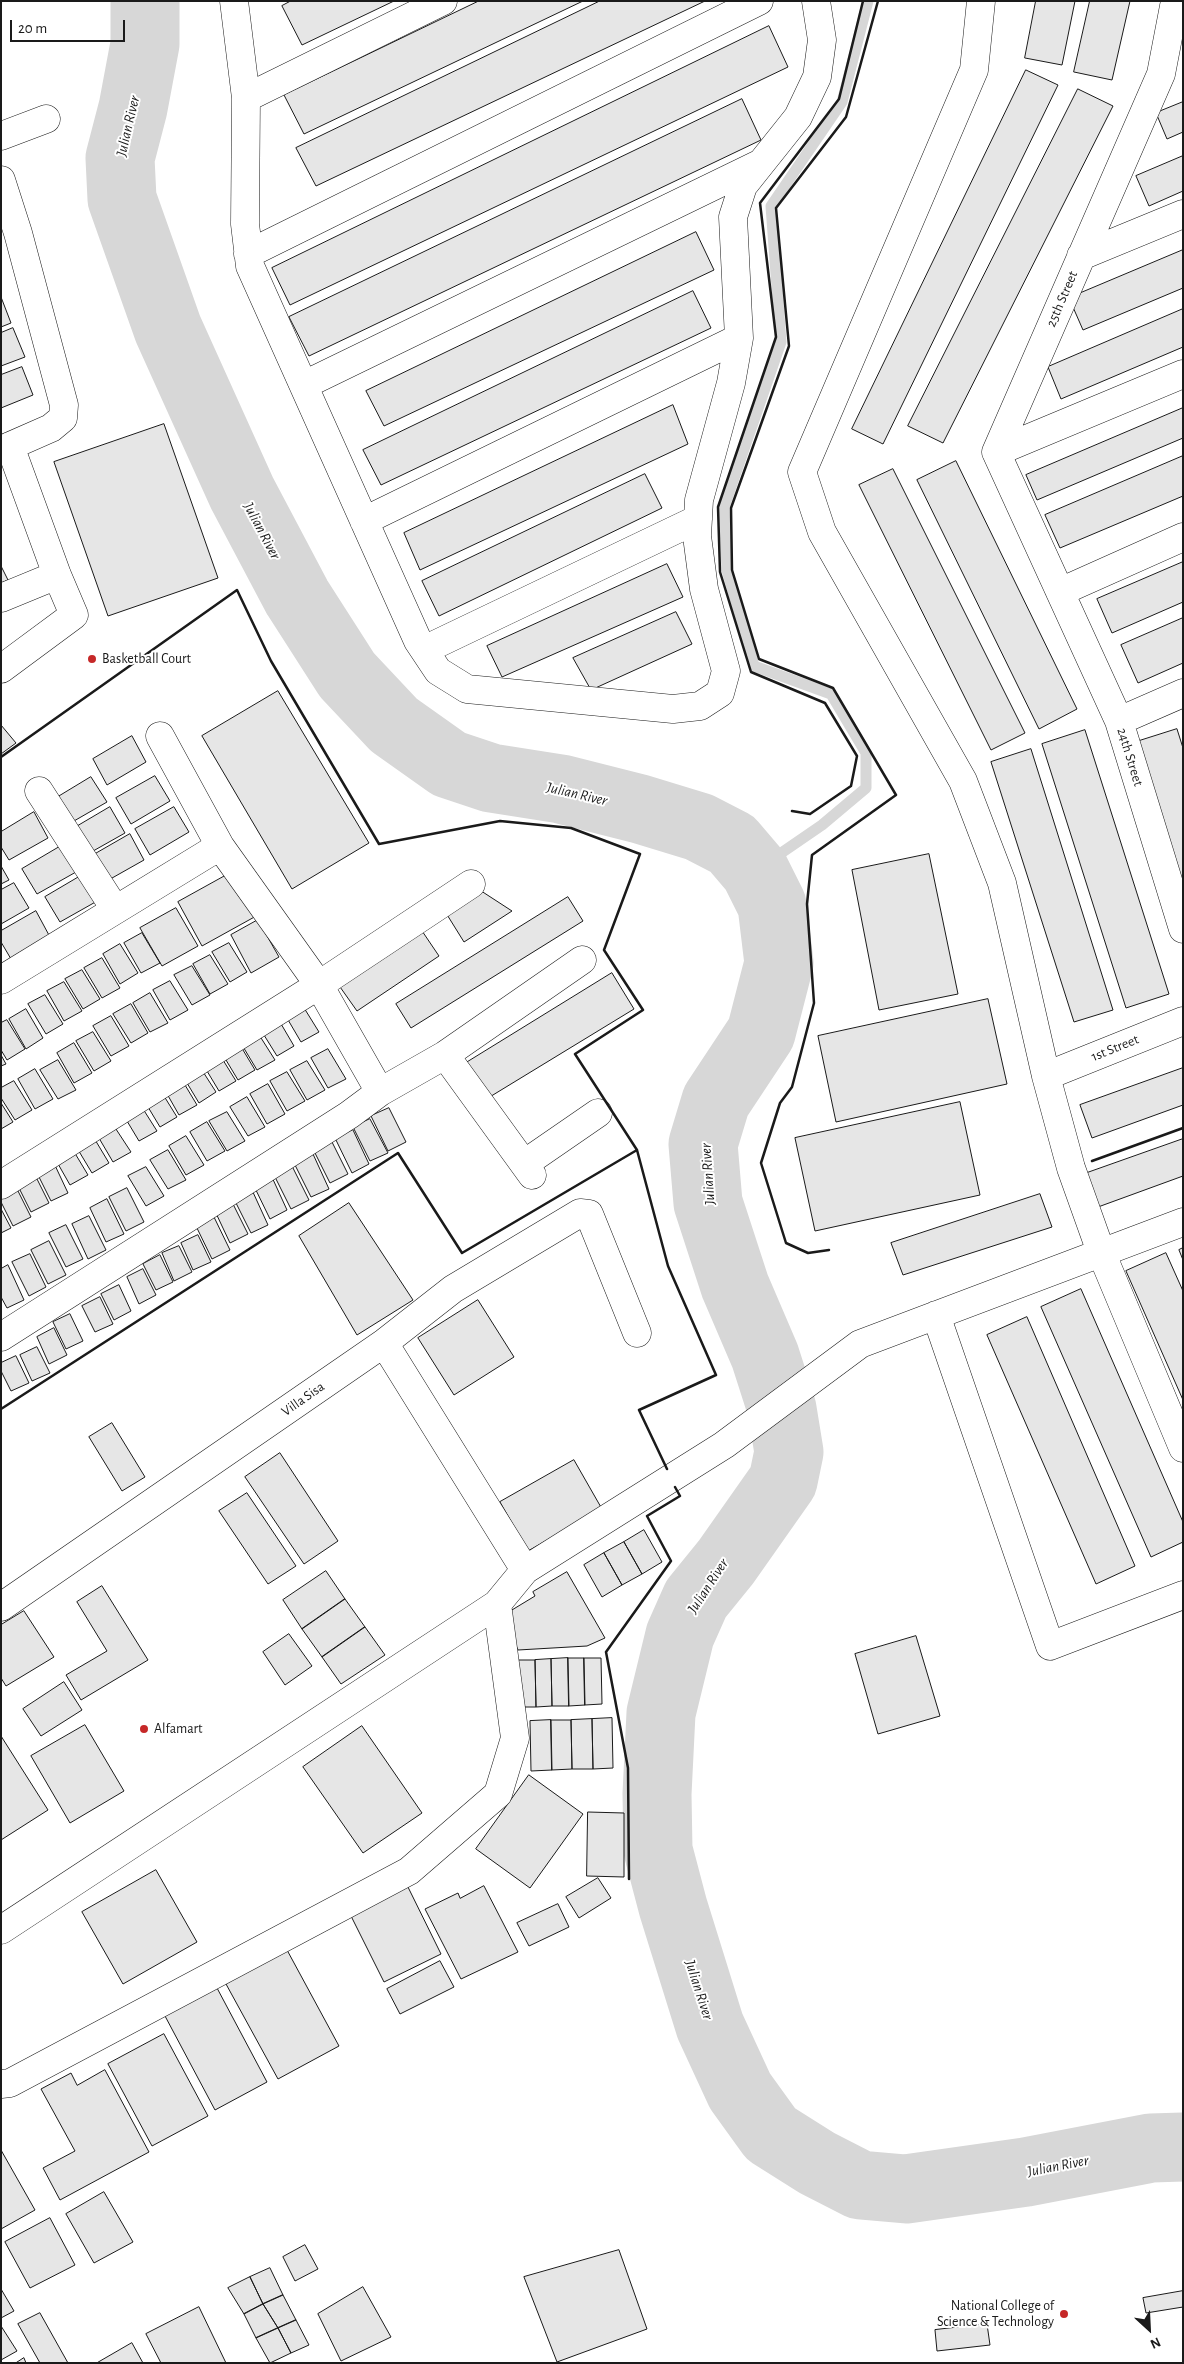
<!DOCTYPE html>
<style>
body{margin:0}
#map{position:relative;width:1184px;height:2364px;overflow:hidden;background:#fff;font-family:"Alegreya Sans",sans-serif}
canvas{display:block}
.frame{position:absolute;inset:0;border:2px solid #1a1a1a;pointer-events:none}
.north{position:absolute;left:1124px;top:2304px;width:50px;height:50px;-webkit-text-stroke:4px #fff;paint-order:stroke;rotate:155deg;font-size:14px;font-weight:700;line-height:20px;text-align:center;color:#1a1a1a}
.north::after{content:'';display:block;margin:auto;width:18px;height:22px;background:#1a1a1a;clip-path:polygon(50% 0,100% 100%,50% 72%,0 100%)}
.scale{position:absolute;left:10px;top:20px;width:115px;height:22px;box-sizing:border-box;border:2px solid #1a1a1a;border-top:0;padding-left:6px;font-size:15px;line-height:18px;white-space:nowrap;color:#1a1a1a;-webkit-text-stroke:4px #fff;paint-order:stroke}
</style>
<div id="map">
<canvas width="1184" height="2364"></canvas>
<div class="frame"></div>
<div class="north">N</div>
<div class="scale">20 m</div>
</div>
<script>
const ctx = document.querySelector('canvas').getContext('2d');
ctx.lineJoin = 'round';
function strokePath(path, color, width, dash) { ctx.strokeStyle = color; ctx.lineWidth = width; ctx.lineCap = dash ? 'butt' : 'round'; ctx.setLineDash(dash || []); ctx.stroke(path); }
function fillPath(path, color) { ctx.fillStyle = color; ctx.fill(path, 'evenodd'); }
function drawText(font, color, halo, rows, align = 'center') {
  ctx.font = font + ' "Alegreya Sans",sans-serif'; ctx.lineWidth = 4; ctx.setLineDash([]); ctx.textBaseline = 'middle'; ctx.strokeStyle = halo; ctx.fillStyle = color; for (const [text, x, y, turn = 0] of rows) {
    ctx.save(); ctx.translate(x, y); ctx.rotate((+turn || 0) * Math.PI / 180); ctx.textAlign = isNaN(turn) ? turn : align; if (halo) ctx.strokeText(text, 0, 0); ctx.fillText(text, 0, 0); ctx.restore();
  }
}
strokePath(new Path2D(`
 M755,871L822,825L866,788V753L831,694L754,666L727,570L724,507L781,342L771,206L842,102L868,1`), '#d7d7d7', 11);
strokePath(new Path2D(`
 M145,1V44L133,108L120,158L122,199L168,329L242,493L297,597L347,675L394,725L449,764L491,778L561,789L640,809L699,827L732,844L755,871L772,905L779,963L761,1033L716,1101L703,1144L708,1203L735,1286L765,1356L782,1409L789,1452L783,1481L726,1562L696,1599L680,1635L661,1713L657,1794L658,1850L673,1907L710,2026L740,2091L771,2134L817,2163L860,2185L906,2189L1026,2172L1151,2148L1183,2147`), '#d7d7d7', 69);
const building = new Path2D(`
 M291,1H394L302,45L282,6Z
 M479,1H583L304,134L284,95Z
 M600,1H705L316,186L296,148Z
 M1036,1H1075L1062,65L1025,58Z
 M1090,1H1130L1112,80L1074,72Z
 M769,26L788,67L290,305L272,268Z
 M1026,70L1058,85L883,444L852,429Z
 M1078,89L1113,106L943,443L908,426Z
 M742,99L761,140L309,356L289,317Z
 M1183,102V132L1167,139L1156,113Z
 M1183,156V191L1149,206L1136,176Z
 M696,232L714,270L384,426L366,391Z
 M1183,250V288L1083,330L1069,298Z
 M693,291L711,328L381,485L363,450Z
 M1,297L11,323L1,327Z
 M1183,309V347L1061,399L1048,367Z
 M13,328L25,357L1,366V333Z
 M22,367L33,395L1,408V375Z
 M673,405L688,444L420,570L404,533Z
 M1183,408V438L1037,500L1026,475Z
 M164,424L218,578L108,616L54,462Z
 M1183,456V496L1060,548L1045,515Z
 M956,461L1077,709L1039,729L917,480Z
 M893,469L1025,733L991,750L859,485Z
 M645,474L662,508L439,616L422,581Z
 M1183,562V602L1112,633L1097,599Z
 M667,564L683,597L502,677L487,646Z
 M1,566L8,580L1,583Z
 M676,612L692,644L591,690L573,658Z
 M1183,618V663L1138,683L1121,645Z
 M278,691L369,843L292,889L202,736Z
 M1,725L16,743L1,754Z
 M1177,729L1183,748V891L1136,742Z
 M1085,730L1169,994L1126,1008L1042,744Z
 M132,736L146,762L107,785L93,759Z
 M1031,749L1113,1010L1074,1022L991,762Z
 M155,776L170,801L131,824L116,798Z
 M91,777L107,802L67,825L53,800Z
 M110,807L125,833L86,855L71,830Z
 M174,807L189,832L150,855L135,829Z
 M34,812L48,838L9,860L1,847V832Z
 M130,834L144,860L105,882L90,857Z
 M61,846L76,872L37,894L22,869Z
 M929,854L958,994L879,1010L852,870Z
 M1,866L9,880L1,884Z
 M234,871L258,915L202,946L178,902Z
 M84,874L99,900L60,922L45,897Z
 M14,883L29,908L1,924V890Z
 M472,885L512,911L464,942L441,905Z
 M568,897L583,921L411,1028L396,1004Z
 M176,908L198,946L162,966L140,928Z
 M36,911L50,937L11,959L1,942V931Z
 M258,920L279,957L251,973L231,935Z
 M416,922L439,956L357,1011L333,977Z
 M142,933L160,963L141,973L124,943Z
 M229,943L247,972L230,982L212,952Z
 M120,944L138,973L120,984L103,954Z
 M210,955L228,984L210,994L193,964Z
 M102,958L120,988L102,998L84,968Z
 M192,966L210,995L192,1005L174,975Z
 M82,970L100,999L83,1009L65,979Z
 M612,973L634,1009L488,1098L466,1063Z
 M170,981L188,1010L170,1020L153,990Z
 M64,982L82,1011L64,1021L47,991Z
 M150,993L168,1023L150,1032L133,1003Z
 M45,995L63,1024L46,1034L28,1004Z
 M988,999L1007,1084L836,1122L818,1036Z
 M301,1003L319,1032L301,1042L284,1013Z
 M131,1004L148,1033L131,1043L113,1014Z
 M26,1009L43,1038L26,1049L9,1019Z
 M111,1016L129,1046L111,1056L93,1026Z
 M277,1017L294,1046L277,1056L259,1027Z
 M7,1020L25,1049L7,1060L1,1050V1023Z
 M256,1030L275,1060L257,1070L239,1040Z
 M93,1032L111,1061L94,1071L76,1041Z
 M237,1040L255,1070L238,1080L220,1050Z
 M74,1043L92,1073L74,1083L57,1053Z
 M328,1049L346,1079L328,1088L311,1058Z
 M218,1052L236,1081L219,1091L201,1061Z
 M1,1055L6,1064L1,1066Z
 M58,1060L76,1090L58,1099L40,1070Z
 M307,1061L325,1090L307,1100L290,1070Z
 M198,1064L216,1092L199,1103L181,1073Z
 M1183,1068V1105L1092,1138L1080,1105Z
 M35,1069L53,1099L35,1109L18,1079Z
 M287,1072L305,1101L287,1111L270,1081Z
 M179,1075L197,1105L179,1115L162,1085Z
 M14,1081L32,1110L15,1120L1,1098V1088Z
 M268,1084L285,1114L267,1124L250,1094Z
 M159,1088L177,1117L160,1127L142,1097Z
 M247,1097L265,1127L248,1136L230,1107Z
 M138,1101L157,1131L139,1141L121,1111Z
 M960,1102L980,1195L815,1231L795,1138Z
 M1,1103L13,1122L1,1129Z
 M389,1108L406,1142L388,1151L371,1116Z
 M227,1112L245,1141L227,1151L209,1121Z
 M370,1119L388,1153L370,1161L353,1127Z
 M207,1122L225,1151L207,1161L190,1132Z
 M112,1123L131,1152L113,1162L96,1133Z
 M353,1130L369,1164L352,1173L335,1138Z
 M91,1133L109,1163L92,1173L74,1143Z
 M186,1136L204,1165L186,1175L169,1146Z
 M1183,1139V1176L1098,1207L1087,1173Z
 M331,1140L348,1174L330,1183L313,1149Z
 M70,1145L88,1175L70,1185L53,1155Z
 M168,1150L186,1180L168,1189L150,1160Z
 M313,1154L329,1189L311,1197L294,1163Z
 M52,1159L68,1193L51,1201L34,1167Z
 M292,1166L309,1200L291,1209L274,1175Z
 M146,1167L164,1196L146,1206L128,1176Z
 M32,1169L49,1203L31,1212L14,1178Z
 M271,1175L287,1210L270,1219L253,1184Z
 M14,1183L31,1217L13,1226L1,1202V1189Z
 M127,1188L144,1222L126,1231L109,1197Z
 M252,1190L268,1225L251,1233L234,1199Z
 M1040,1194L1052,1227L903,1275L891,1243Z
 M107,1199L124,1234L106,1242L90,1208Z
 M231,1200L248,1234L230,1243L214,1209Z
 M349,1203L413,1300L357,1335L299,1236Z
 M1,1209L11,1228L1,1233Z
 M213,1215L230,1250L212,1259L195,1224Z
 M89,1216L106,1250L88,1259L72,1224Z
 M66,1225L83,1259L66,1267L49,1233Z
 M198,1235L211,1262L193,1270L181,1243Z
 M49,1241L66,1275L48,1284L31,1250Z
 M179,1246L192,1272L174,1281L162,1253Z
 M1183,1248V1260L1179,1250Z
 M1166,1253L1183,1291V1400L1126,1271Z
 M30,1254L46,1287L29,1296L12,1262Z
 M160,1255L173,1282L156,1290L143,1264Z
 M8,1265L24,1300L7,1308L1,1297V1269Z
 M143,1269L156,1295L139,1304L127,1277Z
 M119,1285L131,1311L114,1320L101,1294Z
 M1081,1289L1183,1522V1542L1151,1557L1041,1307Z
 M100,1297L113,1324L95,1332L82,1306Z
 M478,1300L514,1357L454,1395L418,1338Z
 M70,1314L83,1341L66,1349L53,1322Z
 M1027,1317L1135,1566L1096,1584L987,1335Z
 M54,1328L67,1355L49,1364L37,1337Z
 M37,1347L50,1373L32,1381L20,1355Z
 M16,1356L29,1383L11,1391L1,1371V1363Z
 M112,1423L145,1477L122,1491L89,1437Z
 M280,1453L338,1541L304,1564L245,1477Z
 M574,1460L602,1509L528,1551L500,1502Z
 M247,1493L296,1566L268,1584L219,1511Z
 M644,1530L662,1562L642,1574L624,1542Z
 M624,1542L642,1574L622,1585L604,1553Z
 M604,1553L622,1585L602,1597L584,1565Z
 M326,1571L345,1599L302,1629L283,1600Z
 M567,1572L605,1638L587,1646L518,1650L502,1616L535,1596L533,1592Z
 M102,1586L148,1660L81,1700L66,1675L107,1651L77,1602Z
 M345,1599L365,1627L322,1657L302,1629Z
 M24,1611L54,1657L6,1686L1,1678V1625Z
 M365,1627L385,1655L341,1684L322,1657Z
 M289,1634L312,1666L285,1685L263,1652Z
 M916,1636L940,1716L878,1734L855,1654Z
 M568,1658H584L585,1705L569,1706Z
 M568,1658L569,1706H552L551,1659Z
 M584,1658H601L602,1704L585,1705Z
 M551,1659L552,1706L536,1707L535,1660Z
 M518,1660H535L536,1707H519Z
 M64,1682L82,1710L41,1736L23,1709Z
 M612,1718L613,1768L593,1769L592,1719Z
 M592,1719L593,1769H572L571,1720Z
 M551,1720L552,1770L531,1771L530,1721Z
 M551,1720H571L572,1769L552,1770Z
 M85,1725L124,1791L70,1823L31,1756Z
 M362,1726L422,1813L363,1853L303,1767Z
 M1,1736L48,1810L1,1840Z
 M529,1775L583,1814L530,1888L476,1849Z
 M588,1812L624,1813V1877L587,1876Z
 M156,1870L197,1942L123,1984L82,1912Z
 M598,1878L611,1898L579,1918L566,1897Z
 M406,1883L441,1954L384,1982L349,1912Z
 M484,1886L518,1952L461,1979L425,1909L458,1893L460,1898Z
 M558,1904L569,1927L529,1946L517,1923Z
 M287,1950L339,2046L278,2079L226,1984Z
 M440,1961L454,1987L400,2014L387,1989Z
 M217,1988L267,2082L215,2110L165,2016Z
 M164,2034L208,2116L152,2146L108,2064Z
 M105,2070L149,2152L60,2200L43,2168L75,2151L41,2089L71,2073L77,2085Z
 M1,2150L35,2210L1,2229Z
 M104,2192L133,2242L94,2263L66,2214Z
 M50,2218L75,2265L30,2288L5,2242Z
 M305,2245L318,2269L295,2281L283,2257Z
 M619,2250L647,2329L557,2362L524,2277Z
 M270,2268L283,2295L263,2304L250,2277Z
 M250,2277L263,2304L244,2314L228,2288Z
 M363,2287L391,2337L341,2361L318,2314Z
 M1,2289L14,2311L1,2318Z
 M1183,2291V2307L1146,2313L1143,2298Z
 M283,2295L296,2320L278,2328L263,2304Z
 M263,2304L278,2328L256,2338L244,2314Z
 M199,2307L226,2363H161L146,2334Z
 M40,2313L68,2363H40L18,2324Z
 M296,2320L309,2345L291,2353L278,2328Z
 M987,2324L990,2345L937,2351L935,2330Z
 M1,2326L17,2351L1,2360Z
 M278,2328L291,2353L270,2363L256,2338Z
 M132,2343L143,2363H97Z
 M24,2358L26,2363H16Z`);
fillPath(building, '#e6e6e6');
strokePath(building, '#1a1a1a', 1);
const street = new Path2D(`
 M234,1L246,98L245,224L250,266L418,641L438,671L467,689L673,709L700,706L720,693L726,671L704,589L697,536L699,500L731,383L739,338L733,217L743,186L798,117L817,77L822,40L816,1
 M981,1L974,70L802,472L822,532L963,781L1002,883L1046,1076L1071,1168L1101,1252L1183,1448
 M1175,1L1161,74L996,452L1119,721L1183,929
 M246,98L443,1
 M1,136L46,119
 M1,180L18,233L64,405L63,418L51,428L1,450
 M248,254L759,1
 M1081,256L1183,214
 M304,385L759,164
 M996,452L1183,374
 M364,521L739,338
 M1060,592L1183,537
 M1,598L57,575
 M424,650L698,519
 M1,669L74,615L57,575L10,446
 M1119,721L1183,693
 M160,736L220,846L319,985L380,1092
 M39,791L115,909
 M1,980L220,846
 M445,1055L532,1175
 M1046,1076L1183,1021
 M524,1164L598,1113
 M1,1185L319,985L471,884
 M936,1315L1050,1646L1183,1595
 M1,1337L349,1115L380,1092L445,1055L582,960
 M384,1343L453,1289L580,1213L589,1214L637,1333
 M1,1607L384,1343L525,1570
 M1,1930L497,1604L525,1570L724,1445L860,1344L1183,1222
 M1,2084L10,2083L409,1871L498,1794L515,1738L497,1604`);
strokePath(street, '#1a1a1a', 29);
strokePath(street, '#fff', 28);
strokePath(new Path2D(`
 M1,757L237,590L271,661L379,844L500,821L571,828L640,854L604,950L643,1010L575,1054L637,1150L668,1266L716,1375L639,1410L667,1469
 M792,811L810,814L851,786L857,756L825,703L751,672L720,572L718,507L776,337L760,203L839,99L863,1
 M1092,1161L1183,1128
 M829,1250L808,1253L786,1243L761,1163L780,1103L792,1087L814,1003L807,904L812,855L896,795L833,688L759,659L732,570L731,508L789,346L776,208L846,117L878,1
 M1,1409L398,1153L462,1253L637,1150
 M629,1879L628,1768L606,1652L671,1561L647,1516L680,1496L675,1487`), '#1a1a1a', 2.5);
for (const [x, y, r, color] of [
 [92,659,5,"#c62828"],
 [144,1729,5,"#c62828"],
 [1064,2314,5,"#c62828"]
]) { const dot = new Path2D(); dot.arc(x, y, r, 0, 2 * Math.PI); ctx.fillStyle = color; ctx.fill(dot); strokePath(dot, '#fff', 2); }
drawText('14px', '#1a1a1a', '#fff', [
 ["25th Street",1062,299,-67],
 ["24th Street",1130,757,73],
 ["1st Street",1115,1048,-22],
 ["Villa Sisa",303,1399,-35]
]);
drawText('14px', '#1a1a1a', '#fff', [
 ["Basketball Court",102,659],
 ["Alfamart",154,1729],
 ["National College of",1054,2306,"right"],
 ["Science & Technology",1054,2322,"right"]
], 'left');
drawText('italic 15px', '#1a1a1a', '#fff', [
 ["Julian River",128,126,-77],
 ["Julian River",262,531,62],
 ["Julian River",577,794,13],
 ["Julian River",708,1174,-94],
 ["Julian River",708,1586,-57],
 ["Julian River",699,1990,72],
 ["Julian River",1058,2166,-11]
]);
</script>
